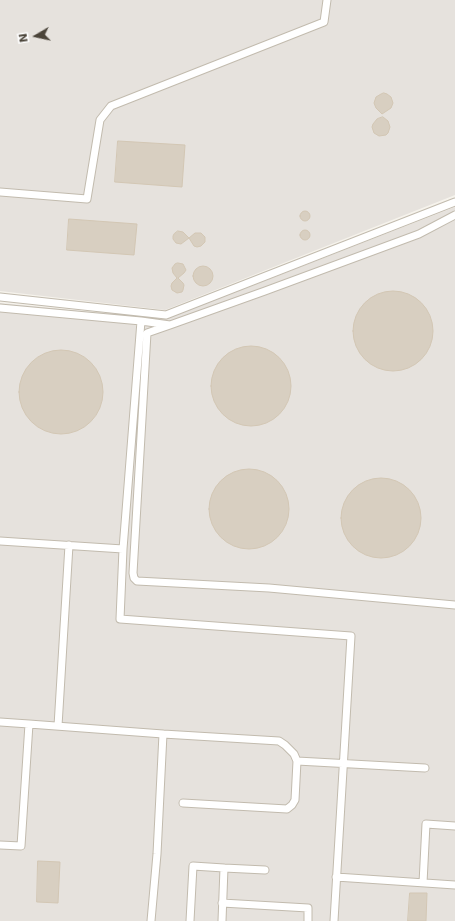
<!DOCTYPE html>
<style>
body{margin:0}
#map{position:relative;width:455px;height:921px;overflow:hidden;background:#f6f3ec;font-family:"DejaVu Sans",sans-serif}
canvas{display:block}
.north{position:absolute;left:16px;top:16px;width:40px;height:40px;-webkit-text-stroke:3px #fff;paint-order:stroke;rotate:261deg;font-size:11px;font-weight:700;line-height:16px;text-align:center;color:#4b4439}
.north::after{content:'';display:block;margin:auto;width:14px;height:18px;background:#4b4439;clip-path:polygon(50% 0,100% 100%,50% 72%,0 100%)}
</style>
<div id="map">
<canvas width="455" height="921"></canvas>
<div class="north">N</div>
</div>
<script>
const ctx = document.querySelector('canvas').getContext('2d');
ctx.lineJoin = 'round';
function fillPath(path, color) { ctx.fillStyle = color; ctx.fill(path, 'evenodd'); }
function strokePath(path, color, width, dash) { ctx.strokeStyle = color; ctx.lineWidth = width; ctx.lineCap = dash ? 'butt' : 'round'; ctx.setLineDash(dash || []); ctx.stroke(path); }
fillPath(new Path2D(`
 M0,0H455V195L165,310L0,291Z
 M455,207V921H0V303L166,319Z`), '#e6e2dd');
const building = new Path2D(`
 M384,93L387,94L391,97L393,103L391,108L382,114L376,108L374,103L376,97L381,94Z
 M383,117L388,121L390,127L388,133L386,135L379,136L374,133L372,127L373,124L377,119Z
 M118,141L185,145L182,187L115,182Z
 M300 216a5 5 0 1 1 10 0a5 5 0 1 1-10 0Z
 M69,219L137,224L134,255L67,250Z
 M300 235a5 5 0 1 1 10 0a5 5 0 1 1-10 0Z
 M178,231L183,232L189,238L195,233H201L205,237V242L201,246L197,247L194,246L189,238L181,244L176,243L173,239V236L174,234Z
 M178,263L183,264L186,270L184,273L178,278L183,283L184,285L183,290L182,292L177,293L172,290L171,286L172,283L177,278L173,273L172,268L175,264Z
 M193 276a10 10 0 1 1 20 0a10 10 0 1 1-20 0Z
 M353 331a40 40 0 1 1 80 0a40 40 0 1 1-80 0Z
 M211 386a40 40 0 1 1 80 0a40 40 0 1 1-80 0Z
 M19 392a42 42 0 1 1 84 0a42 42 0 1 1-84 0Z
 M209 509a40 40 0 1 1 80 0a40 40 0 1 1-80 0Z
 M341 518a40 40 0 1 1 80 0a40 40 0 1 1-80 0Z
 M38,861L60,862L58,903L37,902Z
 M410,893H427L426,921H408Z`);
fillPath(building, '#d8cfc1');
strokePath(building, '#d3c7b4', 1);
const minor = new Path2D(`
 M0,192L87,199L100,120L111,106L324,22L327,0
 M0,297L166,315L455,202
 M0,308L141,321L123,549L0,541
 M141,321L170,325L265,291L419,234L455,215
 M170,325L147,333L133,573L134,578L137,581L269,588L455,605
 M123,549L120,619L351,636L334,921
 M0,722L29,724L21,846L0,845
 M29,724L163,734L157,854L151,921
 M58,726L69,545
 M163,734L279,741L285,745L294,754L297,761L295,800L292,805L287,809L183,803
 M297,761L425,768
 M224,868L265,870
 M336,877L455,885
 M423,883L426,824L455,826
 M222,903L308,908V921
 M190,921L193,866L224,868L222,921`);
strokePath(minor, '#c2bbae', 9);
strokePath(minor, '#fff', 7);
</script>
